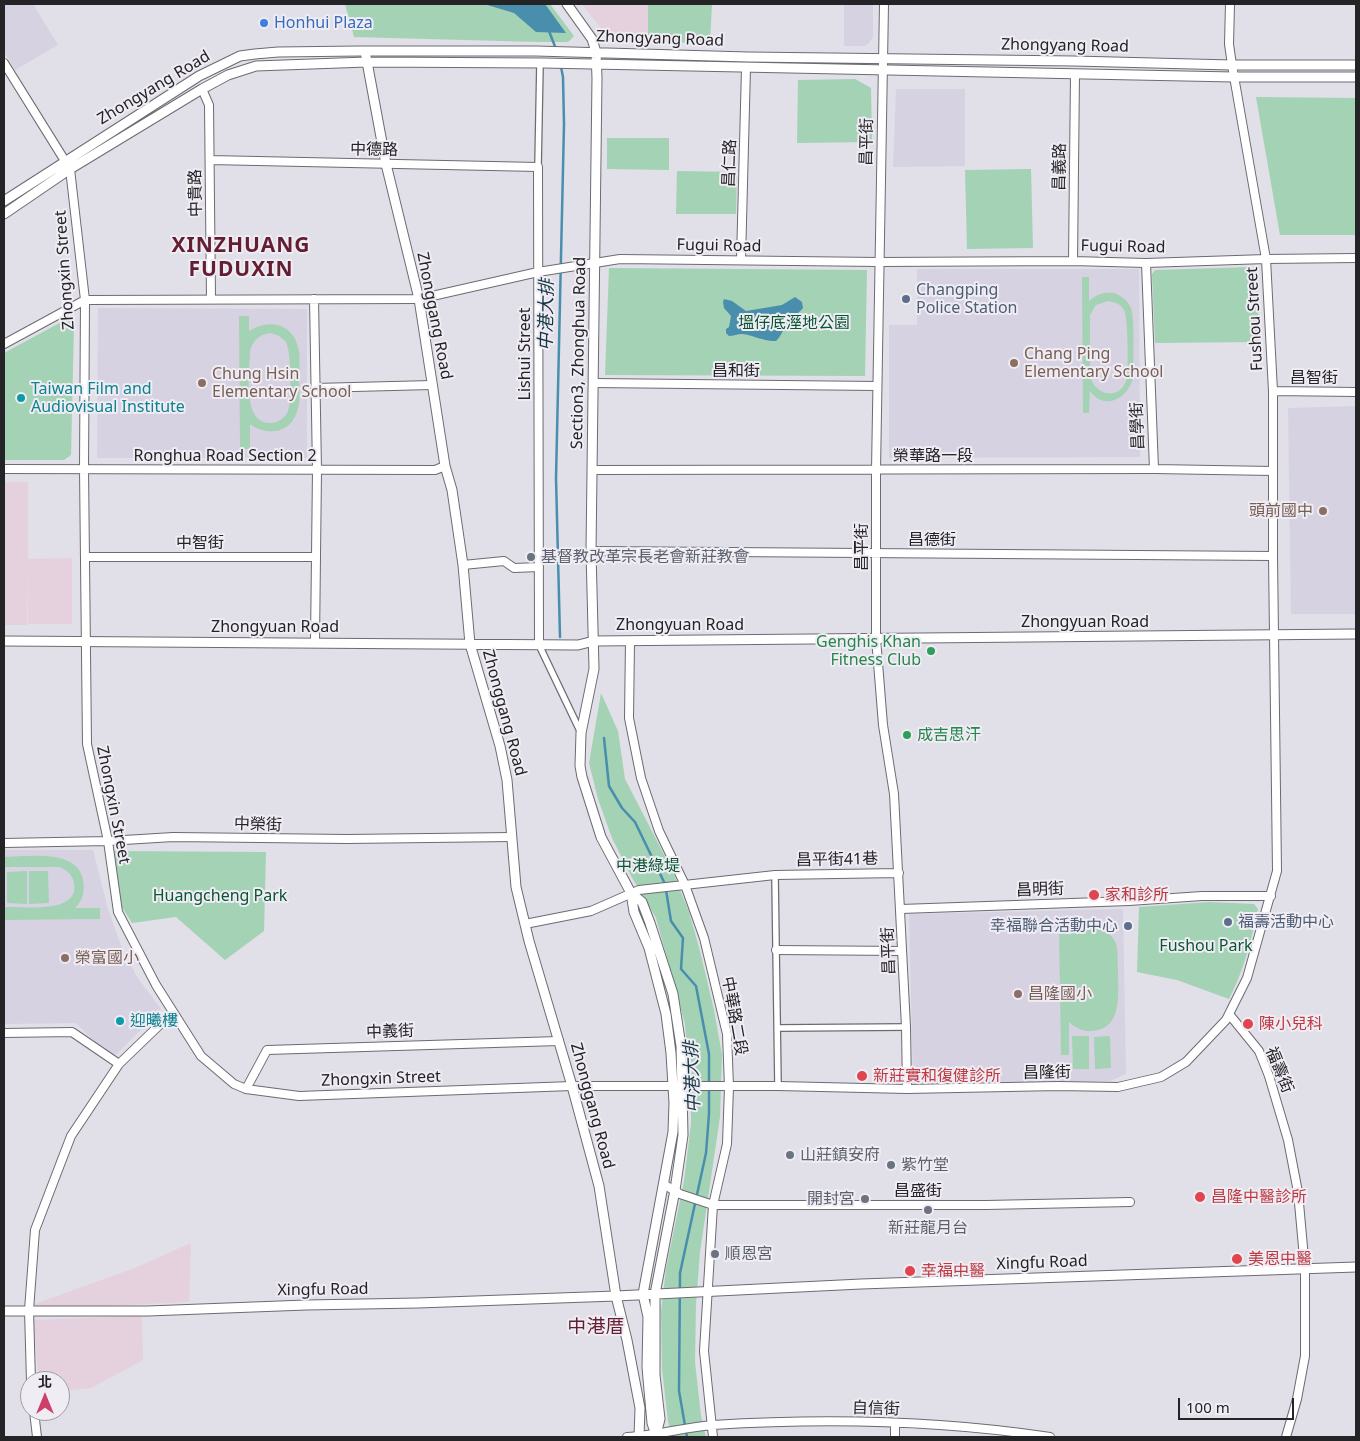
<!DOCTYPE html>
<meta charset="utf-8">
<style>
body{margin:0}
#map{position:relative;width:1360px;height:1441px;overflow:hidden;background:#e1dfe7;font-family:"Noto Sans","Noto Sans TC",sans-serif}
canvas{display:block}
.frame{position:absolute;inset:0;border:5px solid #242326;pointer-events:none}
.north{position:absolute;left:20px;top:1371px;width:50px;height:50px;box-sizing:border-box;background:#efecf4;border:1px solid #9e9ca2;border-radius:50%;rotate:0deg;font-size:14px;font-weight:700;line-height:20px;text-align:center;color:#242326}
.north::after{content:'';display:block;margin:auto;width:18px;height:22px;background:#ce4069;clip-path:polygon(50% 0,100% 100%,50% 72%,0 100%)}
.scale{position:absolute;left:1178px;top:1398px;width:116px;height:22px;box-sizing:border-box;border:2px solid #242326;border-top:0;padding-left:6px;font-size:15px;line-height:18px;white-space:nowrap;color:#242326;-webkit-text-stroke:4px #efecf4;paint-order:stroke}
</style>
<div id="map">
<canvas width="1360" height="1441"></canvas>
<div class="frame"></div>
<div class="north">北</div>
<div class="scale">100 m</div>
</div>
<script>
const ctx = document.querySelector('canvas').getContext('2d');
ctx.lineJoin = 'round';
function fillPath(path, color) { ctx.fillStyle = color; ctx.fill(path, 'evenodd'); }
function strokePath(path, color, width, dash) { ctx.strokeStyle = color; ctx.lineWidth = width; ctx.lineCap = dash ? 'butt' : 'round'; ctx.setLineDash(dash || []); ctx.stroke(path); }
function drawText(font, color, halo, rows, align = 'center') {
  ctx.font = font + ' "Noto Sans","Noto Sans TC",sans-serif'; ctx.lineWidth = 4; ctx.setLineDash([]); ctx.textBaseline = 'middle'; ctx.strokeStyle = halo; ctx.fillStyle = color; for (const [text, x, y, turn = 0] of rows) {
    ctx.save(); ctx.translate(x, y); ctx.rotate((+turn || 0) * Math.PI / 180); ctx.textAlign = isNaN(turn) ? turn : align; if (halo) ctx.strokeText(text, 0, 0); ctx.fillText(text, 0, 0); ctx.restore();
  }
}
fillPath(new Path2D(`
 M582,4H648V42L616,41L607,36Z
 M4,482H28V559L72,558V624H28L27,559V625H4Z
 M191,1243L189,1302L38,1309L32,1305L135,1268Z
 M142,1316L143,1360L91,1388L60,1391V1381H49V1379L39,1378L33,1320Z`), '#e5d0dd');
fillPath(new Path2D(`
 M4,4H33L58,45L15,70L4,52Z
 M844,4H873V37L869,43L865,46H844Z
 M896,89H965V166L893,167Z
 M917,269H1139L1140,457L889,458V325H917Z
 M98,308L307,309V458H97Z
 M1356,406V614H1291L1288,408Z
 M4,850H93L108,909L122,948L137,977L161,1009L112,1059L76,1023L4,1024Z
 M1123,909L1126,1074L1110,1081L913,1083L909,914Z`), '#d7d2e1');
fillPath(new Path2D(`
 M345,4H550L574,36L568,42H538L354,37Z
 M648,4H712L710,43L648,42Z
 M855,79L871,88L872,142L797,143L798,80Z
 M1256,97L1356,98V235H1280Z
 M607,138H669V170L607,169Z
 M1031,169L1033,248L967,249L965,170Z
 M677,171L737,172L736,214H676Z
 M1251,267L1257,272L1259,342L1155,343L1152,274L1155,270Z
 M609,268L867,270L865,376L605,375Z
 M1082,277H1089V301C1096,295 1104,291 1114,293C1121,295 1128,301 1131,308C1135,319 1133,364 1133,378C1128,399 1104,411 1090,391L1089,413H1083ZM1108,301C1115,302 1121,304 1124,310C1128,316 1129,374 1126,381C1119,401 1094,395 1090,376V315L1096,305Z
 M239,316H249V331C267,319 292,322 298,347C301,356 299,368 299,378C299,389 301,402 297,412C290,434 266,436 250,424V449H240ZM270,333C276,334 282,337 286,342C291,350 292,402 288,411C286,417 278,423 271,423C241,424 250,371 250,351C253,340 259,335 270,333Z
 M69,319L73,322L74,326L71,455L64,460H4V353L65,320Z
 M601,693L618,731L625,779L672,870L689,912L700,951L714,1010L722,1055L720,1117L700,1252L696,1304L695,1362L701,1416L706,1437H672L668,1421L662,1369L661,1312L666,1269L684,1181L691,1124V1096L685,1024L656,918L631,876L612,838L598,799L589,763Z
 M111,851L266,852L264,931L225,960L176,917L132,923L120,904Z
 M4,857C28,857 77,848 83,880C85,891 83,900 75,908H100V919L4,920V907C22,906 80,915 74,883C72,874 67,870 59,867H4Z
 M27,871V904L7,903V872Z
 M29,871H48L49,903L29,904Z
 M1209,902L1254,904L1258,909C1251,941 1244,970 1229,999L1177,980L1137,972L1139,907Z
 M1086,926C1098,926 1108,930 1115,941C1119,950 1117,962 1118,971C1118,993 1123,1028 1093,1031C1083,1032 1076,1028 1069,1022V1055H1061L1059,928H1068L1069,935L1075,930Z
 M1072,1036H1089V1069H1073Z
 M1110,1036L1111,1068L1095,1069L1094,1037Z`), '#a4d2b5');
fillPath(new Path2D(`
 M484,4H545L566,33L536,32L514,13Z
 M795,297L802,302L803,308C798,314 789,319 785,327C782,332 781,336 776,341C764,342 754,335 742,334C738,334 733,336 729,336L726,333V329L729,327L731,316L724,308L723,302L724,299L732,301L746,311L782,305Z`), '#4a8eae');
strokePath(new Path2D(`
 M549,31L556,49
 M560,637L556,478L564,124L563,77L561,67
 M604,738L609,786L622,808L635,822L665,884L671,921L683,938L681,969L696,986L709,1054V1114L706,1153L680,1273L679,1391L687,1437`), '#4a8eae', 2.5);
const pedestrian = new Path2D(`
 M538,167L540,63
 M539,645L581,733
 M775,875L778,1086
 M778,1028L906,1027`);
const minor = new Path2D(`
 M884,4L876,470V638L883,725L894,794L906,1027L907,1089
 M4,63L70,169L85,300L84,469L87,744L108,841L118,912L156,985L201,1056L234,1084L246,1089L299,1096L572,1086H778L907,1089L1058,1086L1118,1087L1161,1077L1186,1062L1226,1020L1247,978L1277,871L1273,556V391L1266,259L1232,65L1229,44L1230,4
 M202,89L209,105L211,299
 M210,160L538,167L539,645
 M741,260L746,68
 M1073,261L1075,74
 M1146,263L1154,469
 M314,299L317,470L315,642
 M4,344L85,300L419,299L538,272L620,259L879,262L1073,261L1146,263L1266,259L1356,258
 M594,383L877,386
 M315,388L432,385
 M1273,391L1356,392
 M4,469L435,470L445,466
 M593,470L1154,469L1273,471
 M591,551L1273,556
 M85,557H316
 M463,565L504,561L514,568L539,567
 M630,641L629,718L641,778L659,831L685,885L704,938L727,1034L729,1087L727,1144L713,1205L704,1351L713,1437
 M4,843L108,841L173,837L347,839L512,837
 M901,909L1129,901L1202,896H1271
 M525,924L591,911L639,890L775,875L899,873
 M776,950L902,951
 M1229,1014L1259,1051L1269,1076L1288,1140L1298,1192L1305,1269V1356L1297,1399L1286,1437
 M4,1033L72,1032L119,1064
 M246,1089L267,1050L559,1041
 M665,1185L680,1194L713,1205H986L1130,1202
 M31,1381L29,1310L35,1230L71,1136L119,1064L173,1012
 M34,1411L37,1437
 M895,1423V1437
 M627,1437C657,1436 684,1427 713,1425C825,1418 938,1420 1050,1437`);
const tertiary = new Path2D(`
 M567,4L592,39L596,52L597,78L591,551L594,669L581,733L580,766L582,777L601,837L631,893L642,902L650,923L673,994L681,1046L683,1135L675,1190L655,1294V1375L660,1419L656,1435
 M365,51L386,164L419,299L445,466L452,490L463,565L470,644L500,746L507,780L516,887L529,941L572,1086L599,1186L616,1296L627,1340L640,1408L639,1437
 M4,201L199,76L240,56L255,54L278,52L360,51H536L748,57L1074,61L1232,65H1356
 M4,214L70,169L202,89L228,75L256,66L367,62L543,63L1234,77H1356
 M4,641L578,645L594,641L1356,634
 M631,893L634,912L649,948L666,1014L671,1053L674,1103L673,1132L643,1294L648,1317L647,1367L649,1390L652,1423L656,1435
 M4,1311H148L306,1305L418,1303L616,1296L861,1284L1356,1267`);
strokePath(pedestrian, '#6d6b72', 8);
strokePath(minor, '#6d6b72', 10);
strokePath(tertiary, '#6d6b72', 11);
strokePath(pedestrian, '#fff', 5.5);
strokePath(minor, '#fff', 8);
strokePath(tertiary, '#fff', 9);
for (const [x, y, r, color] of [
 [264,23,5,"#3f7fe0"],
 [906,299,5,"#5c6f8a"],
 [1014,363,5,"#8d6e63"],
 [202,383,5,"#8d6e63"],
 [21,398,5,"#0f9aa8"],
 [1323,511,5,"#8d6e63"],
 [531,557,5,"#6b7280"],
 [931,651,5,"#2e9e5b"],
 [907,735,5,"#2e9e5b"],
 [1094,895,6,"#e0444e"],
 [1228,922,5,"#5c6f8a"],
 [1128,926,5,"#5c6f8a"],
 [65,958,5,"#8d6e63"],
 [1018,994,5,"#8d6e63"],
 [120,1021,5,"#0f9aa8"],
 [1248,1024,6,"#e0444e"],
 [862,1076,6,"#e0444e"],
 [790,1155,5,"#6b7280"],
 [891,1165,5,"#6b7280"],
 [1200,1197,6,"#e0444e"],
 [865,1199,5,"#6b7280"],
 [928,1210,5,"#6b7280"],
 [715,1254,5,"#6b7280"],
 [1237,1259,6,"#e0444e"],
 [910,1271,6,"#e0444e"]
]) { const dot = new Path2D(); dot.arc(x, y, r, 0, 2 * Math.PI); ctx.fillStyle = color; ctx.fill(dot); strokePath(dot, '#efecf4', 2); }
drawText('16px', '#366cbe', '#efecf4', [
 ["Honhui Plaza",274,23]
], 'left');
drawText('16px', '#242326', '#efecf4', [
 ["Zhongyang Road",660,39,2],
 ["Zhongyang Road",1065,46,1],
 ["Zhongyang Road",154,88,-31],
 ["昌平街",867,142,-89],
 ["中德路",374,150,1],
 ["昌仁路",730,163,-88],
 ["昌義路",1060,167,-89],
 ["中貴路",196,193,-91],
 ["Fugui Road",719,246,1],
 ["Fugui Road",1123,247,1],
 ["Zhongxin Street",65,270,-94],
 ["Zhonggang Road",434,316,79],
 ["Fushou Street",1255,319,-93],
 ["Section3, Zhonghua Road",579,353,-89],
 ["Lishui Street",525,354,-90],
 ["昌和街",736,371],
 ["昌智街",1314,378],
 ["昌學街",1138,426,-92],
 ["Ronghua Road Section 2",225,456],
 ["榮華路一段",933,456],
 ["昌德街",932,540],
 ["中智街",200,543],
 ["昌平街",862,547,-90],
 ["Zhongyuan Road",1085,622],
 ["Zhongyuan Road",680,625],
 ["Zhongyuan Road",275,627],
 ["Zhonggang Road",504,713,75],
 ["Zhongxin Street",113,805,79],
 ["中榮街",258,825,2],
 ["昌平街41巷",837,860,-1],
 ["昌明街",1040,890,-2],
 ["昌平街",889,951,-92],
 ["中華路二段",734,1016,80],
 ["中義街",390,1032,-2],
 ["福壽街",1279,1070,68],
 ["昌隆街",1047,1073,-1],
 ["Zhongxin Street",381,1079,-2],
 ["Zhonggang Road",592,1106,75],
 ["昌盛街",918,1191],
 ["Xingfu Road",1042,1263,-2],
 ["Xingfu Road",323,1290,-1],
 ["自信街",876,1409,2]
]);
drawText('16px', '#4e5e75', '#efecf4', [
 ["Changping",916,290],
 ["Police Station",916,308],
 ["福壽活動中心",1238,922],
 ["幸福聯合活動中心",1118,926,"right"]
], 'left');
drawText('16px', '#095632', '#efecf4', [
 ["塭仔底溼地公園",794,323],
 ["中港綠堤",648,866],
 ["Huangcheng Park",220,896],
 ["Fushou Park",1206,946]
]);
drawText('16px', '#785e54', '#efecf4', [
 ["Chang Ping",1024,354],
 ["Elementary School",1024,372],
 ["Chung Hsin",212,374],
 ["Elementary School",212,392],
 ["頭前國中",1313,511,"right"],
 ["榮富國小",75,958],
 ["昌隆國小",1028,994]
], 'left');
drawText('16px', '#0d838f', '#efecf4', [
 ["Taiwan Film and",31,389],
 ["Audiovisual Institute",31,407],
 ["迎曦樓",130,1021]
], 'left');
drawText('16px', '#5b616d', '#efecf4', [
 ["基督教改革宗長老會新莊教會",541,557],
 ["山莊鎮安府",800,1155],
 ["紫竹堂",901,1165],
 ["開封宮",855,1199,"right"],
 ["新莊龍月台",928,1228,"center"],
 ["順恩宮",725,1254]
], 'left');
drawText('16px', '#27864d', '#efecf4', [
 ["Genghis Khan",921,642],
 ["Fitness Club",921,660],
 ["成吉思汗",917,735,"left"]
], 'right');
drawText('16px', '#be3a42', '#efecf4', [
 ["家和診所",1105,895],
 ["陳小兒科",1259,1024],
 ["新莊實和復健診所",873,1076],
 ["昌隆中醫診所",1211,1197],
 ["美恩中醫",1248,1259],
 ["幸福中醫",921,1271]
], 'left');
drawText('italic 18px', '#163645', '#efecf4', [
 ["中港大排",547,315,-89],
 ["中港大排",693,1077,-92]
]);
drawText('19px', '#631e31', '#efecf4', [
 ["中港厝",596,1328]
]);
ctx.letterSpacing = '1px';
drawText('bold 21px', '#631e31', '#efecf4', [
 ["XINZHUANG",241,246],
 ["FUDUXIN",241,270]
]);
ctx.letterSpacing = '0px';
</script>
